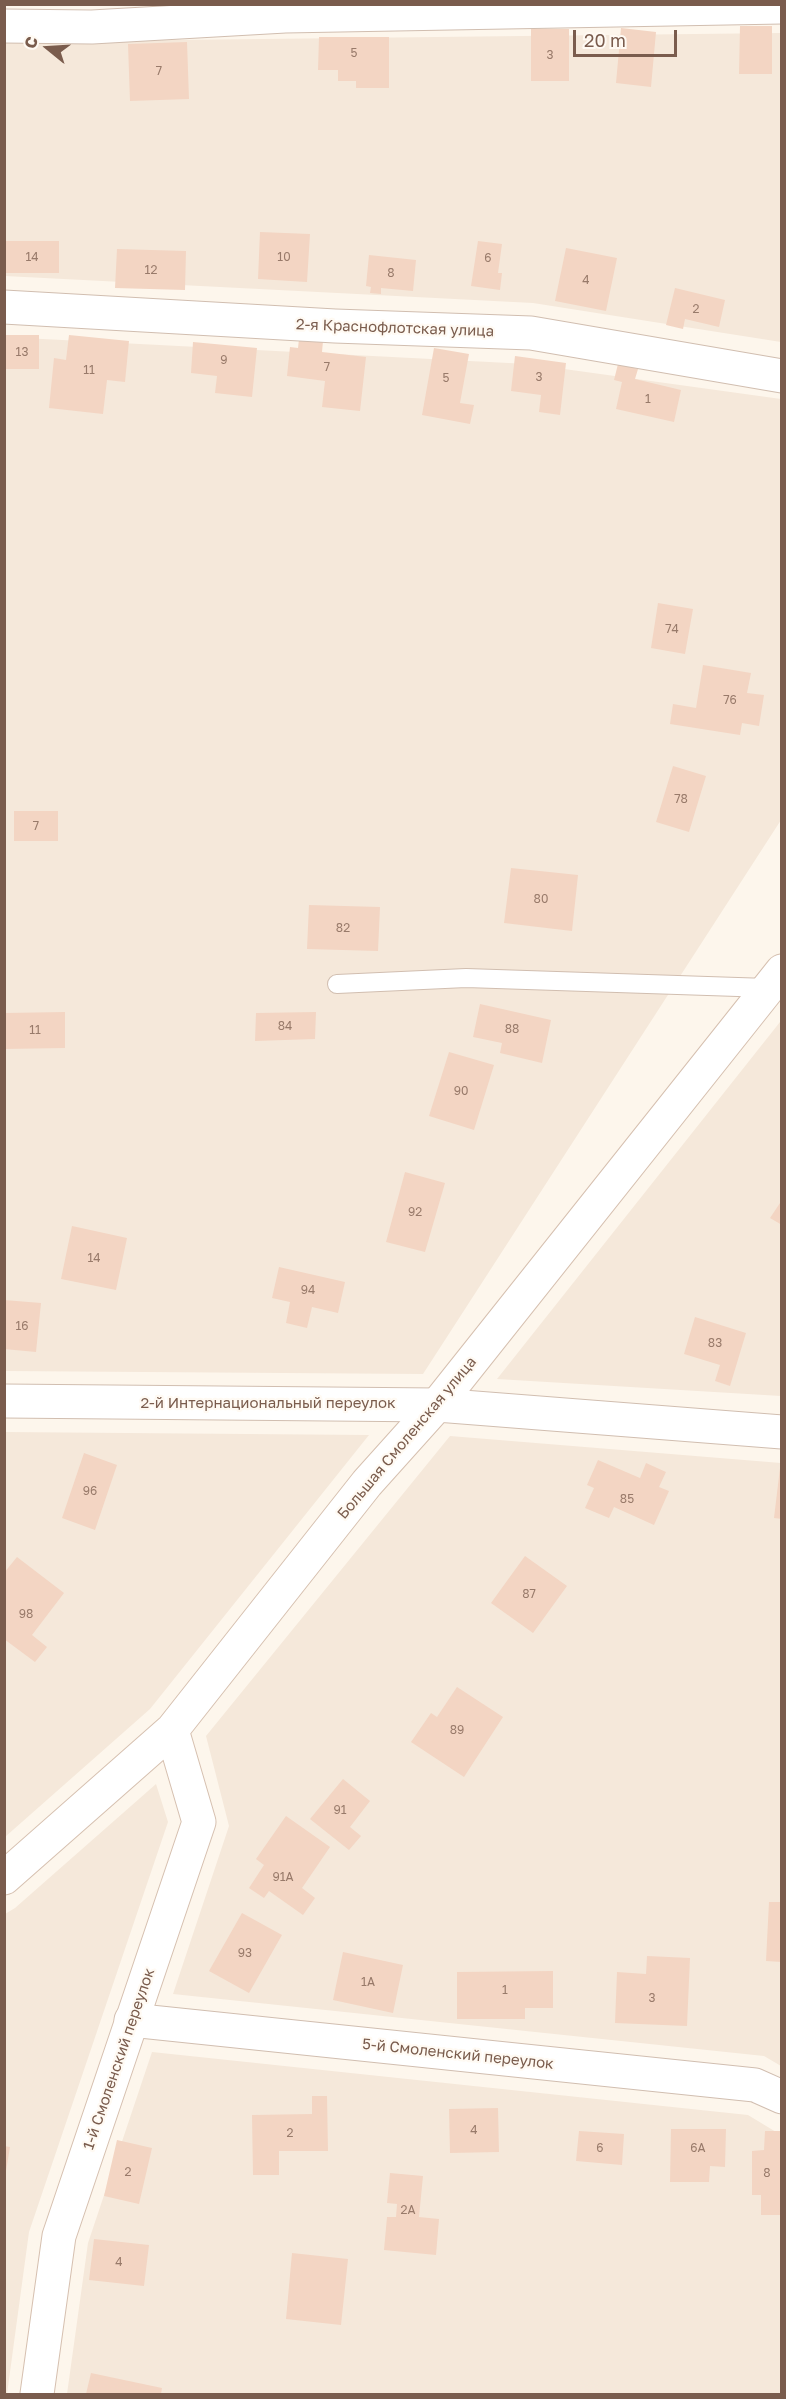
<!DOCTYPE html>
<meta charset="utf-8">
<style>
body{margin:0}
#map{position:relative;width:786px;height:2399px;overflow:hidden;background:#fdf6ec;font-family:"Golos Text",sans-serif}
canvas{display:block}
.frame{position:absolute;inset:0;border:6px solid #7a5c4d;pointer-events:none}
.north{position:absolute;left:18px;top:18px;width:60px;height:60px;-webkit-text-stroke:4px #fffaf3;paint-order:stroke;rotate:288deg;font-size:16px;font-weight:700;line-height:24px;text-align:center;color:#7a5c4d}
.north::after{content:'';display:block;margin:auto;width:21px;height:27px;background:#7a5c4d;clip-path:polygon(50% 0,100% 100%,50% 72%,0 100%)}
.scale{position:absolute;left:573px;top:30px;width:104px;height:27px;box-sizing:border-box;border:3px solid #7a5c4d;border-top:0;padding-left:8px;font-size:18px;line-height:21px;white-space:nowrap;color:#7a5c4d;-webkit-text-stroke:4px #fffaf3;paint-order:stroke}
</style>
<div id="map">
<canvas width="786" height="2399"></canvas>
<div class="frame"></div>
<div class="north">С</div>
<div class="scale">20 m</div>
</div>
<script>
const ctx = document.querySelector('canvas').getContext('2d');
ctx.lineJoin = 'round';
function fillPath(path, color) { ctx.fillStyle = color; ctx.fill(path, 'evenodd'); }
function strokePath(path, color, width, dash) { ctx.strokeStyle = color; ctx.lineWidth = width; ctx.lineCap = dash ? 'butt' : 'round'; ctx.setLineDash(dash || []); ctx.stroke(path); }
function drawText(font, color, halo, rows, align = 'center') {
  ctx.font = font + ' "Golos Text",sans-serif'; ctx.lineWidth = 4.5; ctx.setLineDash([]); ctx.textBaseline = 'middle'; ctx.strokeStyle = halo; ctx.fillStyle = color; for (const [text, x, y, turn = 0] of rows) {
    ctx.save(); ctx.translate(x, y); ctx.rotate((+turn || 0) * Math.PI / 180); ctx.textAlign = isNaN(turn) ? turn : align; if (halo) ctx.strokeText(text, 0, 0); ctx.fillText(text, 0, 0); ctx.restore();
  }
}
fillPath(new Path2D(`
 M781,33V342L533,303L5,276L4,42Z
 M4,337L528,364L781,399V820L423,1374L5,1371Z
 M780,1022H781V1396L497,1379Z
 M5,1432L369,1435L150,1709L5,1837Z
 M450,1436L781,1463V2066L764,2056L173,1994L229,1826L206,1736Z
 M156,1784L168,1822L29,2232L7,2394H5V1914L15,1908Z
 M152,2052L748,2115L781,2135V2394H67L88,2243Z`), '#f5e8da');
fillPath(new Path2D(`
 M740,26H772V74H739Z
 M621,28L656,32L651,87L616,83Z
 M531,29H569V81H531Z
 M319,37H389V88H356V81H338V70H318Z
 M187,42L189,99L130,101L128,44Z
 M260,232L310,234L307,282L258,279Z
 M4,241H59V273H4Z
 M478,241L502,244L498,273H502L500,290L471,286Z
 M566,248L617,258L606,311L555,301Z
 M117,249L186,251L185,290L115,288Z
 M369,255L416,260L413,291L381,288V294L370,293L371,287L366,286Z
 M675,288L725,300L719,327L685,319L683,329L666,325Z
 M4,335H39V369H4Z
 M69,335L129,341L125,382L107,380L103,414L49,408L54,358L66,360Z
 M299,339L323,341L322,352L366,357L360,411L322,407L325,381L287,376L290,347L298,348Z
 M193,342L257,348L252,397L215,393L217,376L191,373Z
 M434,348L469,354L460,403L474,405L470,424L422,415Z
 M515,356L566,363L560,415L539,412L541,395L511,391Z
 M618,364L638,369L635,379L681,390L674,422L616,409L622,382L614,380Z
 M658,603L693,609L685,654L651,648Z
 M703,665L751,673L747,693L764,695L759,726L742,723L740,735L670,724L673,704L696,708Z
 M673,766L706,776L689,832L656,822Z
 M14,811H58V841H14Z
 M511,868L578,875L572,931L504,923Z
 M309,905L380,907L378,951L307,949Z
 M480,1004L551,1020L542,1063L500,1053L502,1043L473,1037Z
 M65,1012V1048L4,1049V1013Z
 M316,1012L315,1039L255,1041L256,1013Z
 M449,1052L494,1065L474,1130L429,1116Z
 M405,1172L445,1183L425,1252L386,1242Z
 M782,1200V1225L770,1218Z
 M72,1226L127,1238L116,1290L61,1279Z
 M279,1267L345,1282L338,1313L312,1307L307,1328L286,1323L290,1302L272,1298Z
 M4,1300L41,1303L36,1352L4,1349Z
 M695,1317L746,1333L730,1386L715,1381L720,1365L684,1354Z
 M84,1453L117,1465L95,1530L62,1518Z
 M598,1460L640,1478L646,1463L666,1472L659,1487L669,1491L654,1525L614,1507L609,1518L585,1508L594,1488L587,1485Z
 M780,1468H782V1519L774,1518Z
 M525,1556L567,1586L533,1633L491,1603Z
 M17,1557L64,1593L32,1635L47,1647L35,1662L4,1639V1573Z
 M457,1687L503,1717L464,1777L411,1742L431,1713L437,1717Z
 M343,1779L370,1801L350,1827L361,1836L349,1850L310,1819Z
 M286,1816L330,1847L302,1888L315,1898L303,1915L269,1891L264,1898L249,1888L264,1865L256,1859Z
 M769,1902H782V1962L766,1961Z
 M242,1913L282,1935L249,1993L209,1971Z
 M343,1952L403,1965L393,2013L333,2000Z
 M647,1956L690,1958L687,2026L615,2023L617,1972L646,1974Z
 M553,1971V2008H525V2019H457V1972Z
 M312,2096H327L328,2151H279V2175H253L252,2115L312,2114Z
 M498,2108L499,2152L450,2153L449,2109Z
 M671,2129H726L725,2167L710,2166L709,2182H670Z
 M579,2131L624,2134L622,2165L576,2161Z
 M765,2131H782V2215H761V2195H752V2151L764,2150Z
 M117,2140L152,2148L139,2204L104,2196Z
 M4,2146L10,2147L6,2171L4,2170Z
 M390,2173L423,2176L419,2217L439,2219L436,2255L384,2250L387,2217H396L397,2204L387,2203Z
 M94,2239L149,2245L144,2286L89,2280Z
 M292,2253L348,2259L341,2325L286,2319Z
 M91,2373L162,2388L161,2394H86Z`), '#f3d5c3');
const lane = new Path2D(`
 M337,984L466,978L768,988`);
const street = new Path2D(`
 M4,26L92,27L285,16L782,7
 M4,307L335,326L531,333L782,376
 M4,1401L437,1405L782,1432
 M131,2020L755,2085L782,2097`);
const secondary = new Path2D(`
 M4,1878L172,1730L367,1483L437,1405L782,971
 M37,2394L59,2236L199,1822L172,1730`);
strokePath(lane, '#d1beb0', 20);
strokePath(street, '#d1beb0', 35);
strokePath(secondary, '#d6c0b0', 35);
strokePath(lane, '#fff', 18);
strokePath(street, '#fff', 33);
strokePath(secondary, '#fff', 33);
drawText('12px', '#987a6a', null, [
 ["5",354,53],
 ["3",550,55],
 ["7",159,71],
 ["14",32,257],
 ["10",284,257],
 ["6",488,258],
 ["12",151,270],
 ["8",391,273],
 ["4",586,280],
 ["2",696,309],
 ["13",22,352],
 ["9",224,360],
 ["7",327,367],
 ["11",89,370],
 ["3",539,377],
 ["5",446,378],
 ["1",648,399],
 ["74",672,629],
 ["76",730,700],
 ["78",681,799],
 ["7",36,826],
 ["80",541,899],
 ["82",343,928],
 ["84",285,1026],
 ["88",512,1029],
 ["11",35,1030],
 ["90",461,1091],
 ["92",415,1212],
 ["14",94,1258],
 ["94",308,1290],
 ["16",22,1326],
 ["83",715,1343],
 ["96",90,1491],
 ["85",627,1499],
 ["87",529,1594],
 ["98",26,1614],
 ["89",457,1730],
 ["91",340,1810],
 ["91А",283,1877],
 ["93",245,1953],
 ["1А",368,1982],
 ["1",505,1990],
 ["3",652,1998],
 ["4",474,2130],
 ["2",290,2133],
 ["6",600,2148],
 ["6А",698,2148],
 ["2",128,2172],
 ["8",767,2173],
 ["2А",408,2210],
 ["4",119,2262]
]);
drawText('15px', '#7a5c4d', '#fffaf3', [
 ["2-я Краснофлотская улица",395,328,2],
 ["2-й Интернациональный переулок",268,1403],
 ["Большая Смоленская улица",407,1438,-50],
 ["5-й Смоленский переулок",458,2054,6],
 ["1-й Смоленский переулок",119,2059,-71]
]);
</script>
